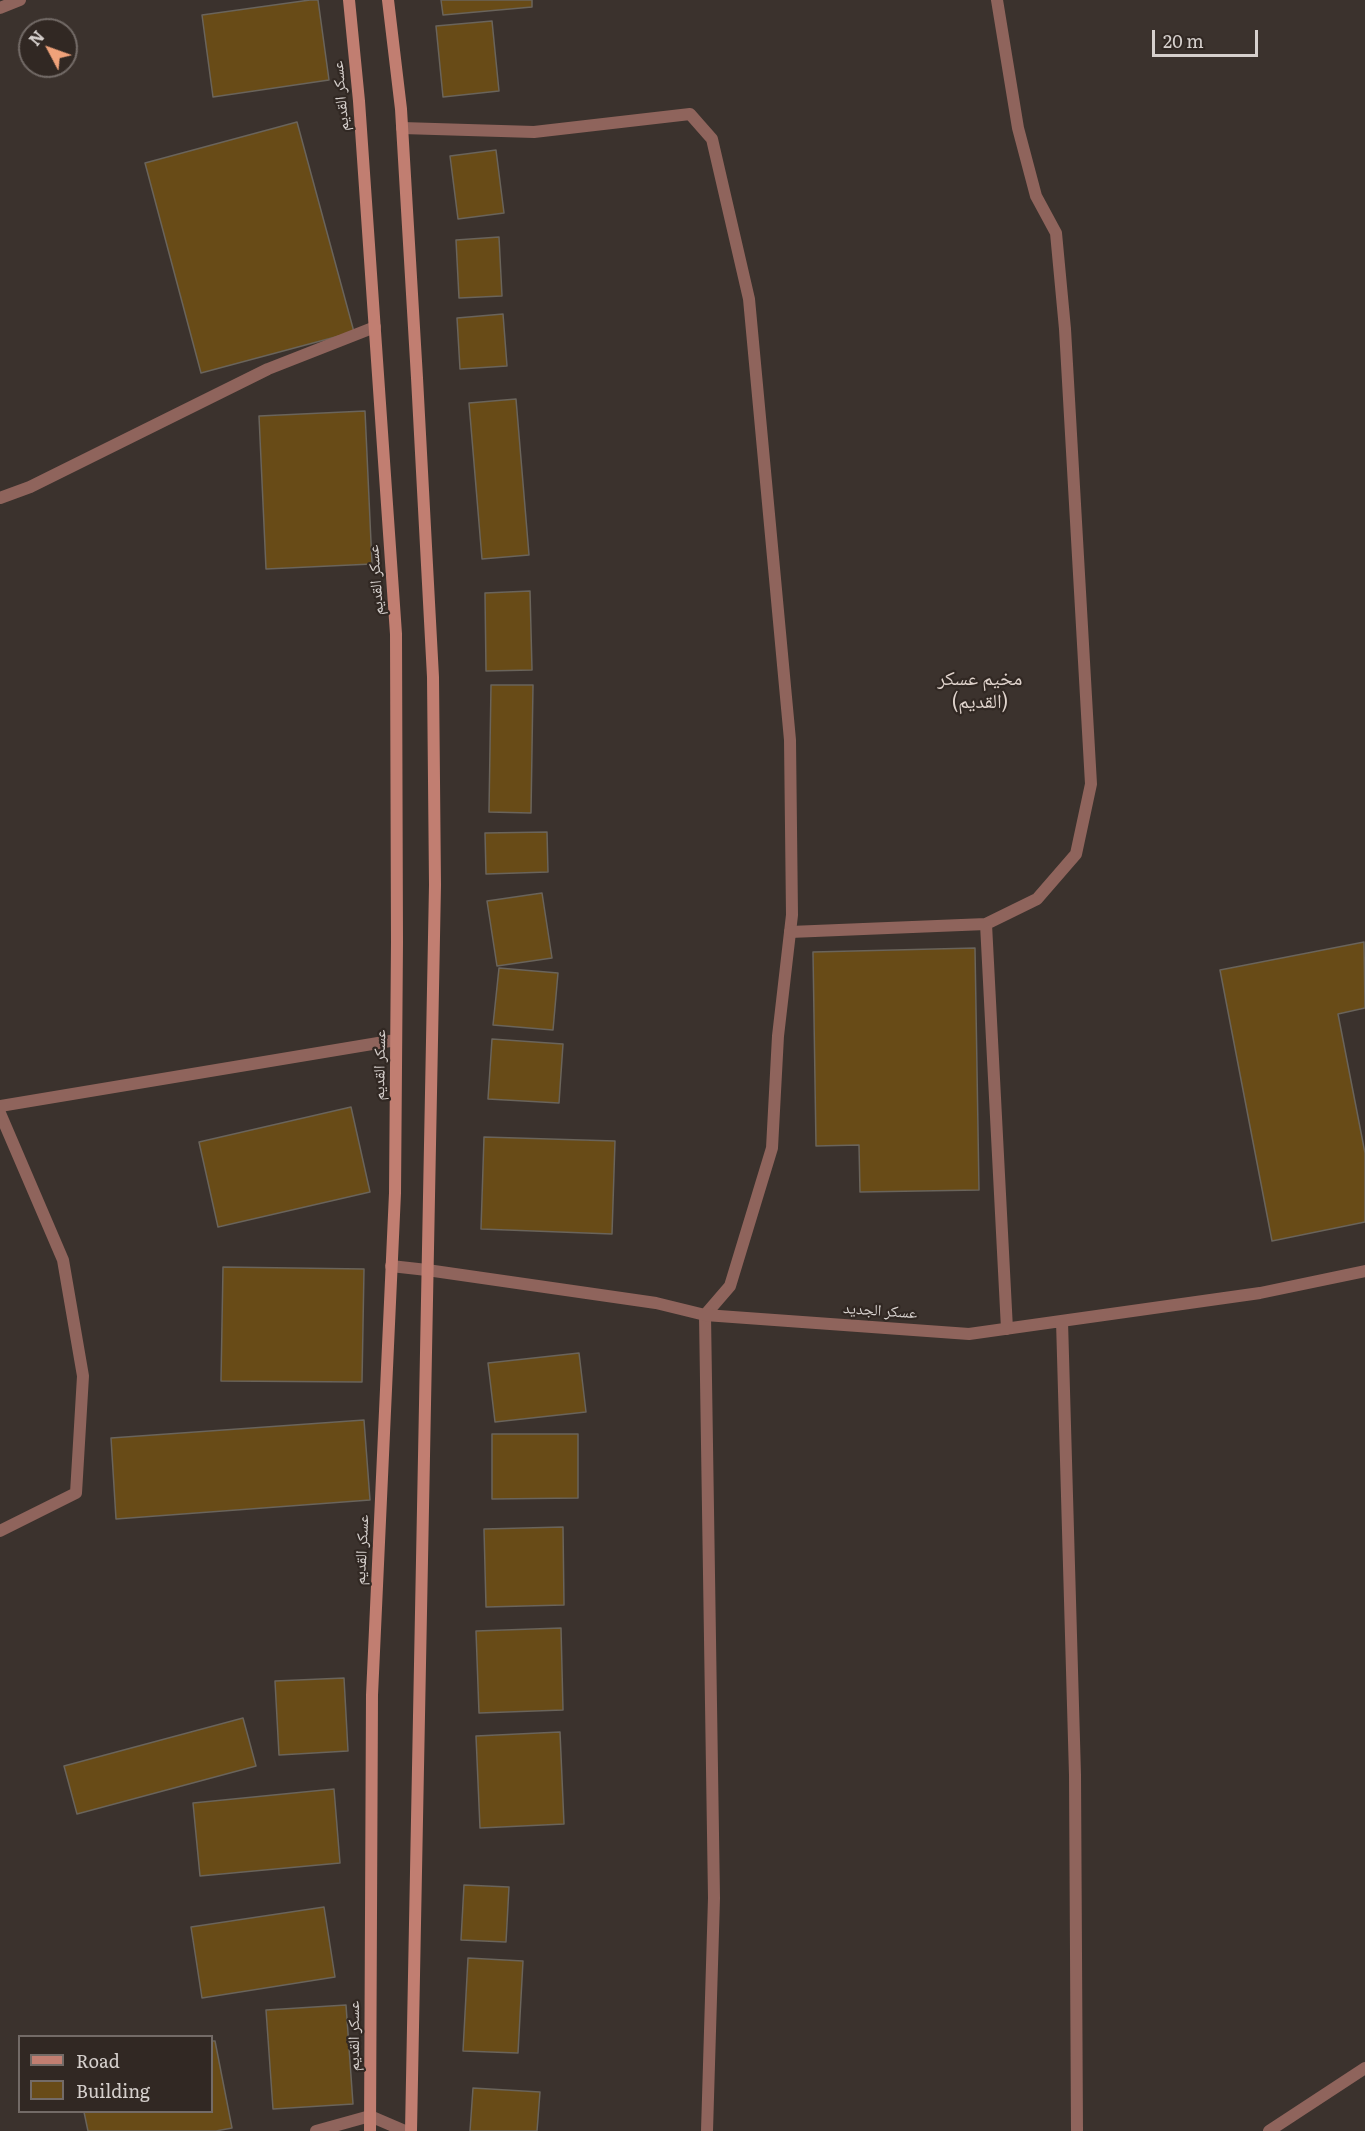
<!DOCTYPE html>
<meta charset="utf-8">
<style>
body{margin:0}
#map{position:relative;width:1365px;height:2131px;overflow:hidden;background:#3b322d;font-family:Literata,serif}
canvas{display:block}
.legend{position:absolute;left:18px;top:2035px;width:195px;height:78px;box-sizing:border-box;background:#312823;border:2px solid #736b67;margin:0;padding:8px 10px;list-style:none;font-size:18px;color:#d6d0cd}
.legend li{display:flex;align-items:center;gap:12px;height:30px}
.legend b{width:30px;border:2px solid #736b67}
.north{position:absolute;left:18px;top:18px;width:60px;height:60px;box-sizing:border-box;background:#312823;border:2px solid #736b67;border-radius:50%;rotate:311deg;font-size:16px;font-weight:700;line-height:24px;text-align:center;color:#d6d0cd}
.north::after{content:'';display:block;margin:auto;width:21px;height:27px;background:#f0a27a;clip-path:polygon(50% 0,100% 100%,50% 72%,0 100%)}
.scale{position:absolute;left:1152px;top:30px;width:106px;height:27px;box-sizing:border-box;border:3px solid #d6d0cd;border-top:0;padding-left:8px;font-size:18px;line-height:21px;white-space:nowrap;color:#d6d0cd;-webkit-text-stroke:4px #312823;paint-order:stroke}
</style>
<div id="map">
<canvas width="1365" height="2131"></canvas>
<ul class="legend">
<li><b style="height:8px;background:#c17e71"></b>Road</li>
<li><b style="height:16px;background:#684b17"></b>Building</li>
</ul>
<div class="north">N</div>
<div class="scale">20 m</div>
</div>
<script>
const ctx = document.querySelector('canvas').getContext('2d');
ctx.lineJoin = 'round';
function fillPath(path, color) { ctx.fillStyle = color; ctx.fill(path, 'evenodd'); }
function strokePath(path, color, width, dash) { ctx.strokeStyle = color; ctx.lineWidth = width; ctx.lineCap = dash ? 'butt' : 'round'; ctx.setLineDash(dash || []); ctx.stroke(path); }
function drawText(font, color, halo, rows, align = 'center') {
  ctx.font = font + ' Literata,"Noto Naskh Arabic",serif'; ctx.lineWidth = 4.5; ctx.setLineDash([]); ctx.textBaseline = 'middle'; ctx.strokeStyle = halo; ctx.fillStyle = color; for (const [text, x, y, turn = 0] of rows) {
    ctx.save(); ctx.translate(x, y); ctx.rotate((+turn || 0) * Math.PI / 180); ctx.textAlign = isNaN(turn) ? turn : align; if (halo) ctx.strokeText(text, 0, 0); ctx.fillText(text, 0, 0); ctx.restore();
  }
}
const building = new Path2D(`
 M310,0H318L329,80L213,97L202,15Z
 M441,0H532V7L443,15Z
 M492,21L499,91L443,97L436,26Z
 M297,122L354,332L201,373L145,163Z
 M496,150L504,213L458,219L450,156Z
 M499,237L502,296L459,298L456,240Z
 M503,314L507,366L460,369L457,318Z
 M516,399L529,555L482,559L469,403Z
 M365,411L372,564L266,569L259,416Z
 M530,591L532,670L486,671L485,593Z
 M491,685H533L531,813L489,812Z
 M547,832L548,872L486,874L485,833Z
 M542,893L552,958L497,966L487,901Z
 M1364,942L1365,1008L1338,1014L1365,1153V1222L1272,1241L1220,970Z
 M975,948L979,1190L860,1192L859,1145L816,1146L813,952Z
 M499,968L558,973L553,1030L493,1025Z
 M492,1039L563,1044L559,1103L488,1099Z
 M351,1107L370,1192L218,1227L199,1142Z
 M484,1137L615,1141L612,1234L481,1229Z
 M223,1267L364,1269L362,1382L221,1381Z
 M579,1353L586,1412L495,1422L488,1363Z
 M364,1420L370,1500L116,1519L111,1438Z
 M492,1434H578V1498L492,1499Z
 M563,1527L564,1605L486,1607L484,1529Z
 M561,1628L563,1710L479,1713L476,1631Z
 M344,1678L348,1751L279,1755L275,1681Z
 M243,1718L256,1766L77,1814L64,1766Z
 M560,1732L564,1824L480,1828L476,1736Z
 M334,1789L340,1863L200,1876L193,1803Z
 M464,1885L509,1887L506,1942L461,1940Z
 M324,1907L335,1977L202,1998L191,1927Z
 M468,1958L523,1961L518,2053L463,2051Z
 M346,2005L353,2104L273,2109L266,2010Z
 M212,2041H215L232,2128L216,2131H88L84,2112H212Z
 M473,2088L540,2092L537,2131H470Z`);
fillPath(building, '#684b17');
strokePath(building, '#6a645b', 1.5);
strokePath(new Path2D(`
 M402,128L534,132L690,114L712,139L749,299L790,740L792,915L778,1036L772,1148L730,1286L705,1315L714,1898L707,2131`), '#8f645c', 12);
strokePath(new Path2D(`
 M0,8L20,0
 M0,498L30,487L268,369L375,327
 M986,924L1007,1329
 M790,932L986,924L1037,899L1076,854L1091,784L1065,329L1056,233L1036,196L1018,128L997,0
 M0,1106L396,1040
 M0,1113L63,1260L83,1376L76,1493L0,1531
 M391,1266L427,1270L656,1303L705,1315L969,1334L1260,1293L1365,1271
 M1062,1321L1075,1775L1077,2131
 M316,2131L370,2116L405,2131
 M1269,2131L1365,2068`), '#8f645c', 12);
strokePath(new Path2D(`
 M349,0L359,101L396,634L397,942L395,1193L372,1695L370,2131
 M388,0L401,109L417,378L433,677L435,885L411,2131`), '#c17e71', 12);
drawText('16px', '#d6d0cd', '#312823', [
 ["عسكر القديم",341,96,-95],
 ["عسكر القديم",376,580,-94],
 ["عسكر القديم",380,1065,-89],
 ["عسكر الجديد",880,1311,4],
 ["عسكر القديم",362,1550,-87],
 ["عسكر القديم",354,2036,-90]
]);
drawText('20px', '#dfd3cc', '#312823', [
 ["مخيم عسكر",980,679],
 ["(القديم)",980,702]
]);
</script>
